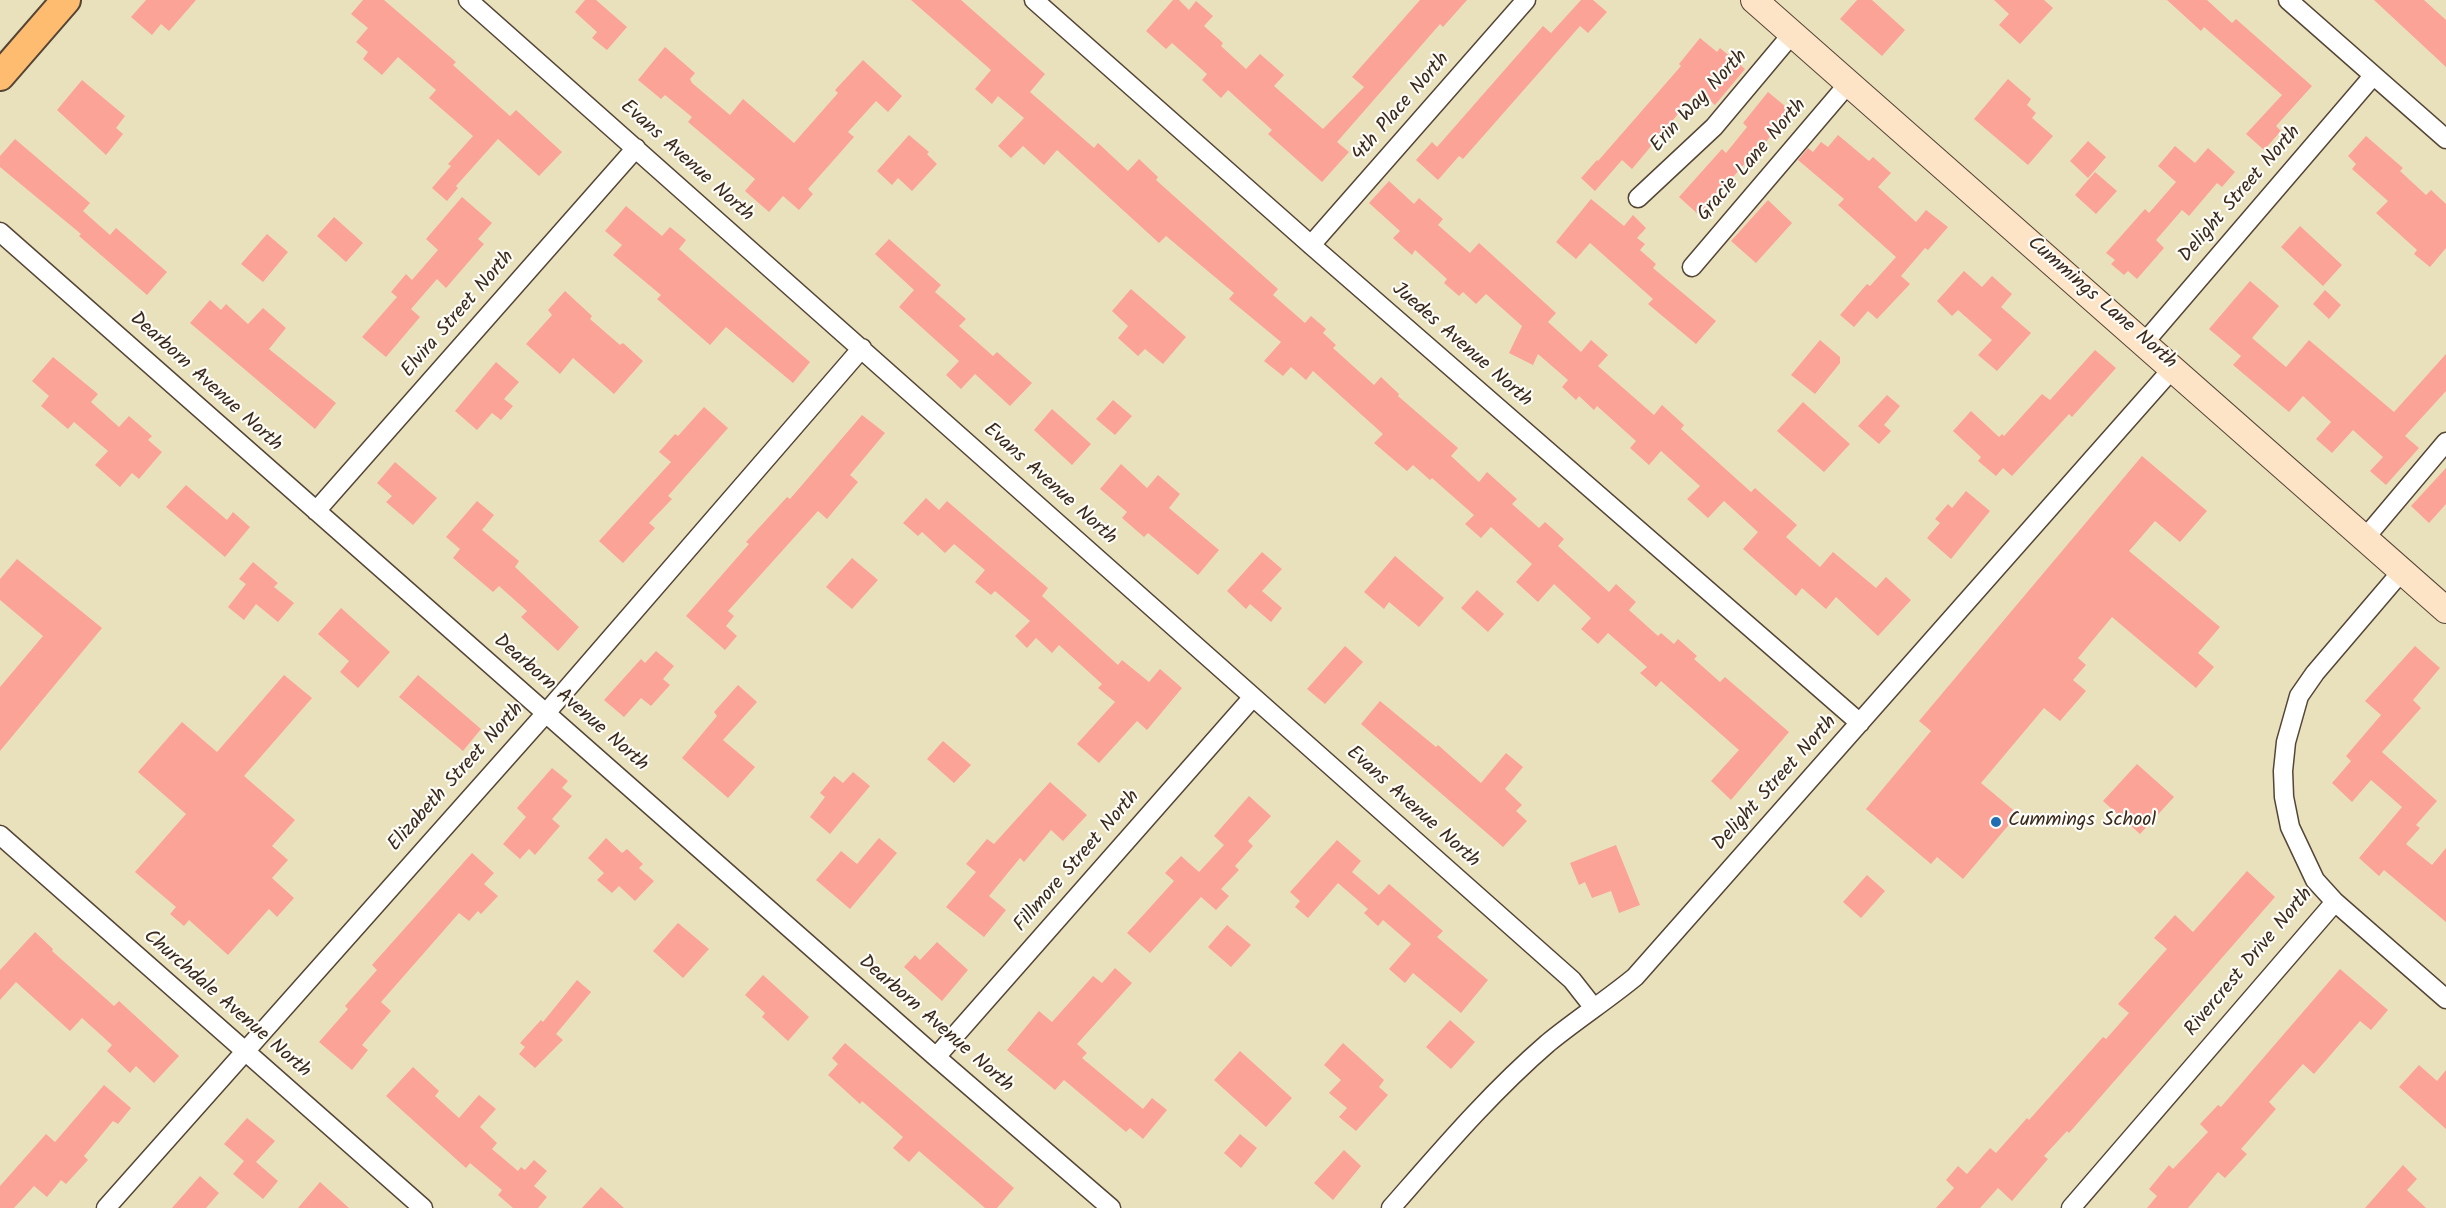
<!DOCTYPE html>
<style>
body{margin:0}
canvas{display:block;background:#e9e0bc}
</style>
<canvas width="2446" height="1208"></canvas>
<script>
const ctx = document.querySelector('canvas').getContext('2d');
ctx.lineJoin = 'round';
function fillPath(path, color) { ctx.fillStyle = color; ctx.fill(path, 'evenodd'); }
function strokePath(path, color, width, dash) { ctx.strokeStyle = color; ctx.lineWidth = width; ctx.lineCap = dash ? 'butt' : 'round'; ctx.setLineDash(dash || []); ctx.stroke(path); }
function drawText(font, color, halo, rows, align = 'center') {
  ctx.font = font + ' Kalam,sans-serif'; ctx.lineWidth = 4.5; ctx.setLineDash([]); ctx.textBaseline = 'middle'; ctx.strokeStyle = halo; ctx.fillStyle = color; for (const [text, x, y, turn = 0] of rows) {
    ctx.save(); ctx.translate(x, y); ctx.rotate((+turn || 0) * Math.PI / 180); ctx.textAlign = isNaN(turn) ? turn : align; if (halo) ctx.strokeText(text, 0, 0); ctx.fillText(text, 0, 0); ctx.restore();
  }
}
fillPath(new Path2D(`
 M146,0H196L169,31L161,24L152,35L131,17Z
 M363,0H384L456,62L453,65L510,116L516,110L562,152L539,176L498,139L456,186L458,188L447,201L432,188L451,166L448,164L473,136L429,98L436,90L398,57L382,75L363,59L368,52L356,42L368,28L351,14Z
 M585,0H596L627,27L607,50L592,38L597,32L575,12Z
 M911,0H961L1045,74L1030,92L1094,148L1098,143L1128,171L1139,159L1158,177L1156,180L1278,289L1273,295L1305,323L1311,316L1326,329L1323,333L1336,345L1333,348L1374,385L1381,377L1399,394L1398,396L1458,448L1451,456L1479,482L1487,472L1517,499L1512,504L1539,528L1545,522L1564,539L1558,546L1609,592L1616,584L1636,602L1629,610L1658,636L1661,633L1674,644L1678,639L1697,656L1694,659L1720,682L1725,677L1789,732L1731,800L1711,781L1739,750L1661,681L1656,687L1640,673L1647,667L1608,633L1598,644L1581,629L1591,618L1554,584L1538,602L1516,582L1532,564L1491,527L1481,538L1465,524L1474,515L1432,478L1430,480L1413,465L1407,471L1374,443L1383,434L1313,371L1306,380L1291,367L1283,376L1264,361L1281,342L1229,299L1234,293L1166,236L1159,243L1057,150L1044,165L1023,146L1011,158L998,146L1024,118L998,96L992,104L975,89L991,70Z
 M1173,0H1179L1189,10L1196,1L1213,16L1204,26L1223,43L1221,46L1246,69L1260,54L1284,75L1274,86L1323,129L1364,87L1352,77L1420,0H1467L1443,27L1440,24L1337,142L1349,152L1322,182L1268,134L1272,130L1228,90L1221,98L1202,80L1207,74L1172,43L1166,49L1146,31Z
 M1581,0H1593L1607,12L1588,33L1580,26L1463,159L1459,156L1438,180L1416,160L1432,142L1437,147L1543,26L1551,33Z
 M1857,0H1872L1905,30L1882,56L1840,19Z
 M1994,0H2044L2053,8L2020,44L1999,25L2009,14Z
 M2167,0H2207L2232,23L2236,19L2312,86L2276,126L2281,131L2264,150L2246,134L2282,95L2204,27L2201,31Z
 M2374,0H2424L2446,20V67Z
 M1700,38L1717,52L1720,48L1745,69L1715,105L1698,90L1632,169L1622,160L1595,191L1581,178L1597,160L1598,161L1681,66L1679,64Z
 M665,47L695,73L690,79L692,83L730,115L743,99L794,143L838,93L835,90L863,60L902,96L888,112L876,101L848,132L854,137L808,189L813,194L799,210L783,196L769,212L745,191L755,179L688,122L692,117L665,95L661,99L638,80Z
 M2008,79L2031,99L2027,105L2036,113L2032,118L2053,136L2028,165L1974,119Z
 M82,80L125,116L116,128L123,134L106,155L57,110Z
 M1768,92L1791,111L1752,159L1750,158L1699,215L1679,197L1722,149L1726,153L1747,127L1743,123Z
 M909,135L929,152L927,154L937,164L912,191L898,178L892,185L877,171Z
 M1838,135L1869,161L1873,157L1891,173L1878,187L1916,222L1926,210L1948,227L1928,250L1925,248L1901,276L1910,284L1877,319L1868,311L1854,327L1840,315L1867,284L1870,286L1896,257L1838,205L1844,199L1798,160L1808,148L1813,152L1821,142L1828,147Z
 M2366,136L2403,168L2400,171L2426,195L2431,190L2446,204V248L2430,267L2414,254L2417,250L2376,213L2388,201L2352,169L2356,164L2348,156Z
 M15,139L90,203L83,211L110,235L116,228L167,272L147,295L79,236L81,234L0,167V156Z
 M2088,141L2106,157L2088,178L2070,161Z
 M2175,146L2195,163L2208,148L2235,172L2222,187L2217,183L2189,216L2182,210L2156,240L2164,248L2137,279L2128,271L2124,275L2111,264L2115,260L2106,253L2145,209L2149,213L2176,182L2158,166Z
 M2095,172L2117,191L2096,214L2075,195Z
 M1389,181L1414,204L1419,198L1443,219L1438,225L1470,253L1479,243L1556,313L1548,322L1581,352L1591,340L1608,355L1598,366L1654,415L1662,405L1684,425L1681,429L1751,492L1755,488L1797,525L1786,537L1820,567L1833,552L1876,588L1886,577L1911,600L1878,636L1836,597L1826,609L1802,588L1796,596L1743,549L1758,532L1724,501L1708,518L1687,499L1700,486L1661,451L1649,465L1630,448L1636,441L1597,406L1594,410L1579,396L1576,400L1562,387L1568,380L1538,354L1533,365L1509,353L1522,326L1486,294L1476,304L1463,292L1459,296L1444,283L1447,279L1415,250L1412,255L1393,238L1400,231L1369,203Z
 M462,197L492,223L478,239L484,244L446,288L437,279L411,309L420,317L386,357L362,337L397,297L391,292L406,274L412,280L438,250L426,239Z
 M1591,199L1624,226L1633,215L1646,228L1637,238L1645,244L1640,250L1656,264L1653,268L1716,321L1696,344L1648,304L1653,299L1590,243L1576,259L1556,242Z
 M1768,200L1792,223L1756,263L1731,241Z
 M626,206L662,236L670,227L686,240L679,249L810,362L793,383L726,327L710,345L657,299L661,295L613,255L622,245L605,231Z
 M334,217L363,243L346,262L317,236Z
 M2300,226L2342,265L2323,286L2281,247Z
 M267,234L288,252L263,282L241,264Z
 M889,239L941,285L935,292L966,319L959,326L993,356L997,352L1032,383L1010,406L975,374L961,389L946,375L959,361L899,307L914,290L875,254Z
 M1964,271L1982,287L1992,276L2012,294L2001,307L2031,333L1997,371L1978,355L1992,340L1958,310L1952,316L1937,301Z
 M2250,281L2279,306L2252,338L2286,367L2309,340L2394,412L2446,354V391L2405,436L2419,448L2386,485L2370,471L2383,457L2353,430L2332,453L2316,439L2331,422L2303,396L2289,412L2233,365L2241,356L2209,329Z
 M1131,289L1186,337L1163,364L1145,349L1138,356L1118,338L1128,326L1112,311Z
 M2325,290L2341,305L2329,319L2313,304Z
 M565,291L592,316L590,319L620,345L623,343L643,361L614,394L573,358L560,374L526,344L552,315L548,310Z
 M210,300L221,310L226,304L248,324L263,308L286,328L269,349L336,403L315,429L190,323Z
 M1820,340L1840,357V363L1815,394L1791,375Z
 M2095,350L2116,368L2072,417L2069,414L2012,476L2003,468L1996,476L1978,461L1981,457L1953,431L1971,411L1999,437L2002,434L2004,436L2042,394L2050,400Z
 M53,357L98,394L91,402L119,427L129,416L152,436L148,440L162,452L139,479L132,473L120,487L95,465L108,451L74,422L68,429L41,406L49,396L32,381Z
 M496,362L519,382L504,399L513,406L501,420L492,413L477,430L455,411Z
 M1887,395L1900,406L1884,425L1891,431L1879,444L1858,426Z
 M1113,400L1132,416L1115,435L1096,419Z
 M1803,402L1850,444L1824,472L1777,431Z
 M704,407L728,428L668,496L672,499L649,523L655,528L623,563L599,541L671,462L659,452L675,434L678,436Z
 M1052,409L1091,444L1072,465L1034,430Z
 M862,415L885,433L850,475L858,482L827,519L818,511L728,611L734,616L726,626L737,636L725,650L686,616L749,544L746,542L787,497L790,499Z
 M2142,456L2207,511L2180,542L2155,521L2129,551L2220,627L2198,653L2214,667L2196,688L2112,617L2078,658L2086,665L2073,680L2086,691L2060,721L2044,708L1981,783L2018,814L1963,879L1937,857L1931,864L1866,809L1931,731L1919,721Z
 M395,462L437,498L413,525L386,502L392,496L377,483Z
 M1121,464L1147,488L1158,475L1180,494L1169,508L1219,550L1198,575L1148,533L1144,537L1122,518L1127,512L1100,489Z
 M2446,468V504L2429,523L2411,506Z
 M186,485L227,520L233,512L250,527L225,557L166,507Z
 M1966,491L1990,511L1951,559L1927,538L1940,523L1935,519L1948,504L1952,508Z
 M926,498L939,510L947,501L1048,588L1042,596L1118,665L1122,660L1149,682L1160,669L1182,688L1147,730L1137,721L1099,763L1077,744L1115,702L1098,688L1102,684L1059,645L1052,653L1036,638L1027,648L1015,636L1030,621L995,591L991,595L975,582L985,570L954,544L945,553L922,532L918,536L903,523Z
 M477,501L494,515L482,530L519,561L515,567L579,627L558,651L521,617L527,611L499,586L493,592L453,558L460,549L446,537Z
 M1262,552L1282,569L1262,591L1282,608L1271,622L1250,604L1246,609L1227,591Z
 M1395,556L1444,598L1419,627L1389,602L1384,609L1364,592Z
 M852,558L878,580L852,609L826,587Z
 M17,559L102,628L0,751V687L43,636L0,600V579Z
 M253,562L278,583L274,587L294,603L278,622L256,604L244,620L228,607L246,584L239,579Z
 M1477,590L1504,614L1488,632L1461,608Z
 M341,608L390,652L358,688L340,672L349,661L318,634Z
 M1345,646L1363,662L1325,704L1307,689Z
 M2415,646L2440,668L2413,700L2421,708L2382,752L2437,801L2416,825L2420,828L2406,844L2432,865L2446,848V922L2384,870L2379,876L2359,858L2402,807L2371,780L2352,802L2332,783L2351,761L2346,756L2381,715L2365,701Z
 M656,651L674,666L663,679L670,685L651,706L641,698L624,717L604,700L641,659L645,663Z
 M284,675L312,698L244,776L295,820L272,846L288,860L272,878L294,898L277,917L269,909L228,955L189,920L184,926L170,914L176,907L135,872L186,814L138,772L182,722L217,752Z
 M418,675L481,729L463,751L399,697Z
 M738,685L757,702L723,740L755,767L728,798L682,758L717,716L714,712Z
 M1380,701L1436,747L1438,745L1481,783L1506,753L1523,767L1505,789L1522,805L1516,811L1527,821L1503,847L1361,724Z
 M943,741L971,765L954,783L927,759Z
 M2137,764L2174,797L2140,834L2103,801Z
 M552,768L568,781L562,788L572,796L552,819L560,826L535,855L529,849L520,859L503,844L526,817L517,808Z
 M853,772L870,786L830,834L810,817L825,797L820,793L834,776L843,783Z
 M1050,782L1087,815L1063,841L1051,830L1024,862L1020,858L989,896L1006,910L984,937L946,907L976,872L966,864L987,839L994,844Z
 M1249,796L1271,816L1248,841L1253,846L1235,866L1239,870L1221,889L1229,896L1216,910L1201,897L1150,953L1127,933L1174,881L1165,873L1181,856L1199,872L1224,845L1214,836Z
 M606,838L622,853L627,849L643,864L639,868L654,881L635,901L619,886L612,893L597,880L604,873L588,858Z
 M879,838L897,853L850,909L816,880L841,851L857,864Z
 M1337,840L1361,861L1352,872L1379,895L1389,884L1443,931L1437,937L1488,980L1461,1013L1413,973L1405,983L1389,969L1411,944L1383,920L1378,926L1364,913L1368,909L1338,883L1308,918L1295,907L1300,901L1290,892Z
 M1616,845L1640,905L1619,913L1611,891L1592,898L1585,882L1579,885L1570,863Z
 M472,853L494,873L484,884L498,896L481,914L478,911L469,921L459,913L381,1002L391,1011L362,1045L368,1050L352,1070L319,1042L348,1009L345,1006L377,970L372,965Z
 M2247,871L2275,897L2069,1133L2067,1131L2044,1156L2048,1159L2012,1201L1998,1188L1980,1208H1936L1954,1188L1946,1180L1958,1166L1967,1174L1990,1148L1996,1153L2027,1118L2029,1120L2103,1037L2106,1039L2129,1013L2118,1004L2167,949L2154,938L2175,915L2193,932Z
 M1867,875L1885,891L1861,918L1843,902Z
 M678,923L709,949L683,978L653,951Z
 M1227,925L1251,945L1231,967L1208,947Z
 M35,932L53,949L52,951L114,1006L119,1001L179,1056L154,1083L136,1066L130,1073L107,1051L112,1045L82,1018L70,1031L16,982L0,1000V970Z
 M937,942L968,970L942,1001L904,967L915,955L920,960Z
 M1115,968L1132,983L1077,1044L1087,1053L1082,1058L1143,1109L1152,1098L1167,1110L1143,1139L1130,1128L1126,1132L1064,1080L1055,1090L1007,1050L1039,1011L1052,1022L1093,976L1102,983Z
 M2340,969L2388,1010L2371,1030L2360,1021L2314,1074L2303,1064L2269,1102L2276,1109L2241,1149L2247,1154L2225,1178L2218,1172L2188,1208H2147L2157,1196L2149,1189L2169,1165L2173,1169L2208,1132L2200,1124L2218,1105L2221,1107Z
 M763,975L809,1017L788,1041L762,1017L765,1013L745,995Z
 M577,980L591,992L556,1034L563,1040L535,1068L519,1054L525,1047L520,1043L541,1020L543,1022Z
 M1450,1020L1475,1042L1451,1069L1426,1047Z
 M845,1043L1014,1188L997,1208H985L919,1151L909,1162L893,1148L903,1137L862,1101L860,1104L828,1075L838,1064L832,1058Z
 M1343,1043L1384,1080L1379,1087L1388,1095L1356,1131L1339,1117L1347,1108L1329,1093L1341,1080L1324,1065Z
 M1240,1051L1292,1098L1266,1127L1214,1080Z
 M2419,1065L2437,1081L2446,1070V1129L2399,1087Z
 M413,1067L439,1091L435,1096L459,1118L479,1095L496,1109L480,1127L497,1143L492,1149L518,1171L521,1167L525,1170L534,1160L547,1171L534,1186L547,1197L538,1208H513L498,1195L502,1190L470,1163L466,1168L386,1096Z
 M104,1085L131,1108L118,1124L113,1121L84,1156L88,1160L66,1184L61,1180L47,1197L34,1186L14,1208H0V1186L46,1134L55,1142Z
 M247,1118L275,1141L256,1162L278,1181L263,1199L233,1174L244,1161L224,1144Z
 M1240,1134L1257,1148L1241,1168L1224,1153Z
 M1344,1150L1361,1166L1333,1200L1314,1183Z
 M2403,1165L2417,1179L2407,1190L2426,1208H2365Z
 M200,1176L219,1193L206,1208H172Z
 M320,1182L349,1208H298Z
 M601,1187L624,1208H582Z`), '#fca398');
const street = new Path2D(`
 M468,0L1572,980L1594,1008
 M1034,0L1311,245L1860,723
 M2288,0L2446,139
 M1638,198L1714,127L1792,34
 M0,232L936,1057L1111,1208
 M1311,245L1526,0
 M1692,267L1848,84
 M2144,343L2373,76
 M316,511L636,148
 M2365,538L2446,442
 M2402,571L2315,673L2299,696L2286,742L2283,771L2284,797L2290,827L2315,880L2335,902L2446,999
 M0,835L423,1208
 M936,1057L1253,697
 M106,1208L546,713L862,348
 M1391,1208C1441,1151 1490,1093 1548,1043C1576,1020 1607,1000 1635,977L2173,368
 M2071,1208L2335,902`);
const secondary = new Path2D(`
 M1754,0L2446,610`);
const primary = new Path2D(`
 M0,76L66,0`);
strokePath(street, '#554536', 21);
strokePath(secondary, '#554536', 28);
strokePath(primary, '#554536', 32);
strokePath(street, '#fff', 18);
strokePath(secondary, '#fee4c6', 26);
strokePath(primary, '#fdbc70', 28);
for (const [x, y, r, color] of [
 [1996,822,6,"#1f6fb2"]
]) { const dot = new Path2D(); dot.arc(x, y, r, 0, 2 * Math.PI); ctx.fillStyle = color; ctx.fill(dot); strokePath(dot, '#fdfcf7', 2); }
drawText('20px', '#3b2a1e', '#fdfcf7', [
 ["Erin Way North",1700,102,-47],
 ["4th Place North",1402,108,-49],
 ["Gracie Lane North",1753,161,-49],
 ["Evans Avenue North",686,162,42],
 ["Delight Street North",2241,195,-49],
 ["Cummings Lane North",2101,304,41],
 ["Elvira Street North",459,315,-49],
 ["Juedes Avenue North",1461,346,41],
 ["Dearborn Avenue North",205,383,42],
 ["Evans Avenue North",1049,485,42],
 ["Dearborn Avenue North",570,704,41],
 ["Elizabeth Street North",457,778,-48],
 ["Delight Street North",1776,784,-48],
 ["Evans Avenue North",1412,808,42],
 ["Fillmore Street North",1078,862,-49],
 ["Rivercrest Drive North",2250,963,-50],
 ["Churchdale Avenue North",226,1005,41],
 ["Dearborn Avenue North",935,1025,41]
]);
drawText('20px', '#3b2a1e', '#fdfcf7', [
 ["Cummings School",2008,822]
], 'left');
</script>
